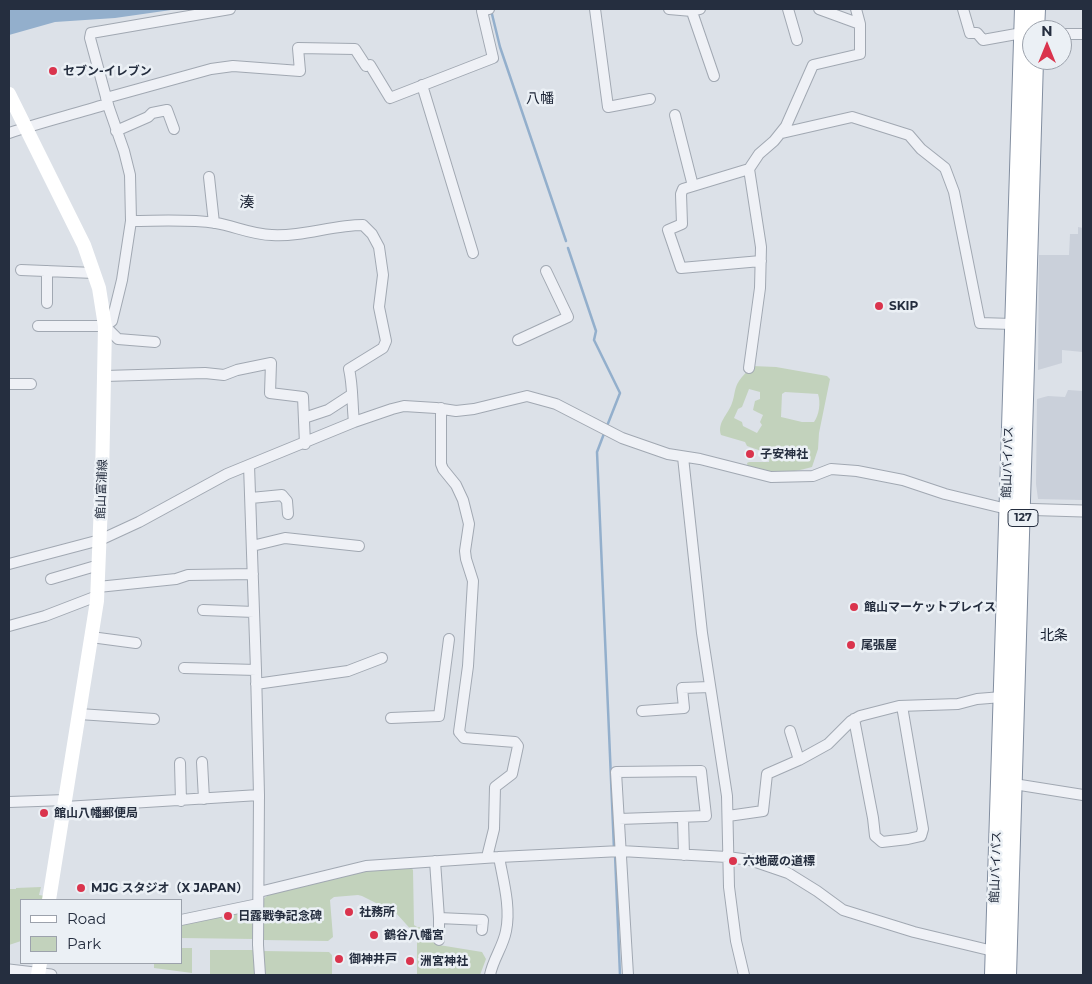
<!DOCTYPE html>
<meta charset="utf-8">
<style>
body{margin:0}
#map{position:relative;width:1092px;height:984px;overflow:hidden;background:#dce1e8;font-family:Montserrat,sans-serif}
canvas{display:block}
.frame{position:absolute;inset:0;border:10px solid #252e3f;pointer-events:none}
.legend{position:absolute;left:20px;top:899px;width:162px;height:65px;box-sizing:border-box;background:#ebf0f5;border:1px solid #9ca2ac;margin:0;padding:6px 9px;list-style:none;font-size:15px;color:#252e3f}
.legend li{display:flex;align-items:center;gap:10px;height:25px}
.legend b{width:25px;border:1px solid #9ca2ac}
.north{position:absolute;left:1022px;top:20px;width:50px;height:50px;box-sizing:border-box;background:#ebf0f5;border:1px solid #9ca2ac;border-radius:50%;rotate:0deg;font-size:14px;font-weight:700;line-height:20px;text-align:center;color:#252e3f}
.north::after{content:'';display:block;margin:auto;width:18px;height:22px;background:#da344d;clip-path:polygon(50% 0,100% 100%,50% 72%,0 100%)}
</style>
<div id="map">
<canvas width="1092" height="984"></canvas>
<div class="frame"></div>
<ul class="legend">
<li><b style="height:6px;background:#fff"></b>Road</li>
<li><b style="height:14px;background:#c2d2bc"></b>Park</li>
</ul>
<div class="north">N</div>
</div>
<script>
const ctx = document.querySelector('canvas').getContext('2d');
ctx.lineJoin = 'round';
function fillPath(path, color) { ctx.fillStyle = color; ctx.fill(path, 'evenodd'); }
function strokePath(path, color, width, dash) { ctx.strokeStyle = color; ctx.lineWidth = width; ctx.lineCap = dash ? 'butt' : 'round'; ctx.setLineDash(dash || []); ctx.stroke(path); }
function drawText(font, color, halo, rows, align = 'center') {
  ctx.font = font + ' Montserrat,"Noto Sans JP",sans-serif'; ctx.lineWidth = 5; ctx.setLineDash([]); ctx.textBaseline = 'middle'; ctx.strokeStyle = halo; ctx.fillStyle = color; for (const [text, x, y, turn = 0] of rows) {
    ctx.save(); ctx.translate(x, y); ctx.rotate((+turn || 0) * Math.PI / 180); ctx.textAlign = isNaN(turn) ? turn : align; if (halo) ctx.strokeText(text, 0, 0); ctx.fillText(text, 0, 0); ctx.restore();
  }
}
fillPath(new Path2D(`
 M1078,227L1083,228V352L1062,350V363L1038,370L1039,255H1069L1070,234H1078Z
 M1068,390L1083,391V500L1038,499L1036,484L1037,399L1048,396L1065,397Z`), '#cad0da');
fillPath(new Path2D(`
 M752,366L776,367L827,376L830,379L819,433L818,449L812,467C789,474 771,474 748,468L747,463L749,462H769L770,454L747,446L745,442L721,435C717,422 728,415 732,403C735,396 734,388 739,381C742,376 748,371 752,366ZM749,389L760,392V399L755,401L753,410L763,415L760,422L762,425L757,433L743,426L742,422L734,418L738,409L742,407ZM785,392L818,394C821,403 819,415 814,422H802L781,417L782,394Z
 M410,866L413,870L414,925L417,927L436,929L439,945L482,952L486,959L480,975H417V938L415,934L396,913L362,896L358,895L334,897L330,900L333,937L328,941L263,940L261,901L273,891L366,868Z
 M41,887L39,895L45,896L44,900H21V941L9,945V889H16V888Z
 M246,911L254,919V939L181,938V924Z
 M181,948H192V973L154,968V963H181Z
 M210,950H254L255,975H210Z
 M263,951L329,952L332,955V975H264Z`), '#c2d2bc');
fillPath(new Path2D(`
 M9,9H178L115,18L55,22L9,35Z`), '#93afcc');
strokePath(new Path2D(`
 M491,10L500,47L566,241
 M568,248L596,331L594,340L620,393L607,426
 M605,431L597,452L614,849
 M615,854L620,975`), '#93afcc', 2.5);
const minor = new Path2D(`
 M595,9L608,107L650,99
 M669,9L692,11L700,9
 M691,9L714,76
 M788,9L797,40
 M819,9L860,24
 M963,9L970,33H977L983,40L1022,33
 M1062,34H1083
 M422,85L473,253
 M106,98L211,69L233,66L300,71L298,48L355,49L366,66L370,65L390,98L493,58L482,11L489,9
 M675,115L693,186
 M116,131L148,117L152,113L167,110L174,129
 M9,133C42,122 75,114 107,104
 M782,133L852,117L909,135L921,149L945,168L954,192L980,323L1012,324
 M209,177L214,223
 M131,221C159,221 188,219 216,223C234,226 253,235 272,235C303,237 332,225 363,225L372,234L379,247L383,275L379,307L386,341L383,348L349,369C353,386 352,404 354,422
 M761,261L681,268L668,230L682,224L681,194L683,189L749,169L759,154L774,141L786,126L813,65L860,54V24L856,9
 M21,270L94,273
 M47,303V271
 M38,326H105L112,321L122,280L131,221L130,175L124,151L109,108L90,38L91,33L230,9
 M105,326L118,339L155,342
 M518,340L568,317L546,271
 M749,368L760,288L761,247L749,169
 M105,376L205,373L224,375L237,370L271,363L270,393L303,397L305,444
 M9,384H31
 M441,408V464L443,469L456,485L463,500L469,524L465,551L466,559L473,581L468,666L459,732L464,738L515,742L518,746L512,774L495,787L494,829L487,857
 M304,418L328,410L351,395
 M683,457L702,633L727,796L729,887L736,941L744,975
 M249,465L256,670L259,795L258,945L260,975
 M251,498L282,495L287,501L288,514
 M252,546L285,538L359,546
 M9,564L100,540L139,522L227,474L354,422L392,409L404,406L436,408L456,411L474,409L527,396L556,404L622,438L668,454L700,459L771,477L813,476L831,469L857,471L903,480L945,494L1007,509
 M51,579L99,565
 M98,587L176,579L188,575L253,574
 M203,610L254,612
 M9,626L45,616L97,596
 M91,637L136,643
 M184,668L256,670
 M256,684L348,671L382,658
 M642,711L684,708L682,688L710,687
 M79,714L154,719
 M391,718L439,716L449,639
 M854,719L873,818L875,836L882,842L908,839L921,836L923,829L902,706
 M790,731L799,760
 M202,762L204,799
 M180,763L181,801
 M1014,784L1083,795
 M9,802L66,800
 M65,807L259,795
 M728,816L763,811L767,774L799,760L828,744L851,721L860,716L899,706L958,704L977,699L1002,697
 M683,818L684,855
 M619,819L706,816L701,771L616,772L628,975
 M435,861L439,918V940
 M259,892L366,866L499,857L621,851L727,857L750,860L788,873L817,891L843,910L914,932L993,951
 M439,918L483,920L482,930
 M181,920L258,904
 M490,975C493,959 503,947 506,931C511,907 503,880 499,857`);
const tertiary = new Path2D(`
 M1016,509L1083,511
 M9,970L51,975`);
const trunk = new Path2D(`
 M1036,30L1037,9
 M993,975L1023,9
 M1008,975L1035,60`);
strokePath(minor, '#a1a8b2', 12);
strokePath(tertiary, '#a1a8b2', 13);
strokePath(trunk, '#828ea0', 18);
strokePath(minor, '#eff1f6', 10);
strokePath(tertiary, '#eff1f6', 11);
strokePath(new Path2D(`
 M9,94L84,245L99,288L105,326L102,479L97,601L49,900
 M38,975L40,963`), '#fff', 14);
strokePath(trunk, '#fff', 16);
for (const [x, y, r, color] of [
 [53,71,5,"#da344d"],
 [879,306,5,"#da344d"],
 [750,454,5,"#da344d"],
 [854,607,5,"#da344d"],
 [851,645,5,"#da344d"],
 [44,813,5,"#da344d"],
 [733,861,5,"#da344d"],
 [81,888,5,"#da344d"],
 [349,912,5,"#da344d"],
 [228,916,5,"#da344d"],
 [374,935,5,"#da344d"],
 [339,959,5,"#da344d"],
 [410,961,5,"#da344d"]
]) { const dot = new Path2D(); dot.arc(x, y, r, 0, 2 * Math.PI); ctx.fillStyle = color; ctx.fill(dot); strokePath(dot, '#ebf0f5', 2); }
for (const [x, y, w] of [
 [1023,518,30]
]) { const box = new Path2D(); box.roundRect(x - w / 2, y - 8.5, w, 17, 4); ctx.fillStyle = '#ebf0f5'; ctx.fill(box); strokePath(box, '#252e3f', 1); }
drawText('bold 11px', '#252e3f', null, [
 ["127",1023,518]
]);
drawText('bold 12px', '#252e3f', '#ebf0f5', [
 ["セブン-イレブン",63,71],
 ["SKIP",889,306],
 ["子安神社",760,454],
 ["館山マーケットプレイス",864,607],
 ["尾張屋",861,645],
 ["館山八幡郵便局",54,813],
 ["六地蔵の道標",743,861],
 ["MJG スタジオ（X JAPAN）",91,888],
 ["社務所",359,912],
 ["日露戰争記念碑",238,916],
 ["鶴谷八幡宮",384,935],
 ["御神井戸",349,959],
 ["洲宮神社",420,961]
], 'left');
drawText('12px', '#252e3f', '#ebf0f5', [
 ["館山バイパス",1008,462,-88],
 ["館山富浦線",102,489,-88],
 ["館山バイパス",996,867,-88]
]);
drawText('14px', '#171f30', '#ebf0f5', [
 ["八幡",540,99],
 ["北条",1054,636]
]);
drawText('15px', '#171f30', '#ebf0f5', [
 ["湊",247,203]
]);
</script>
